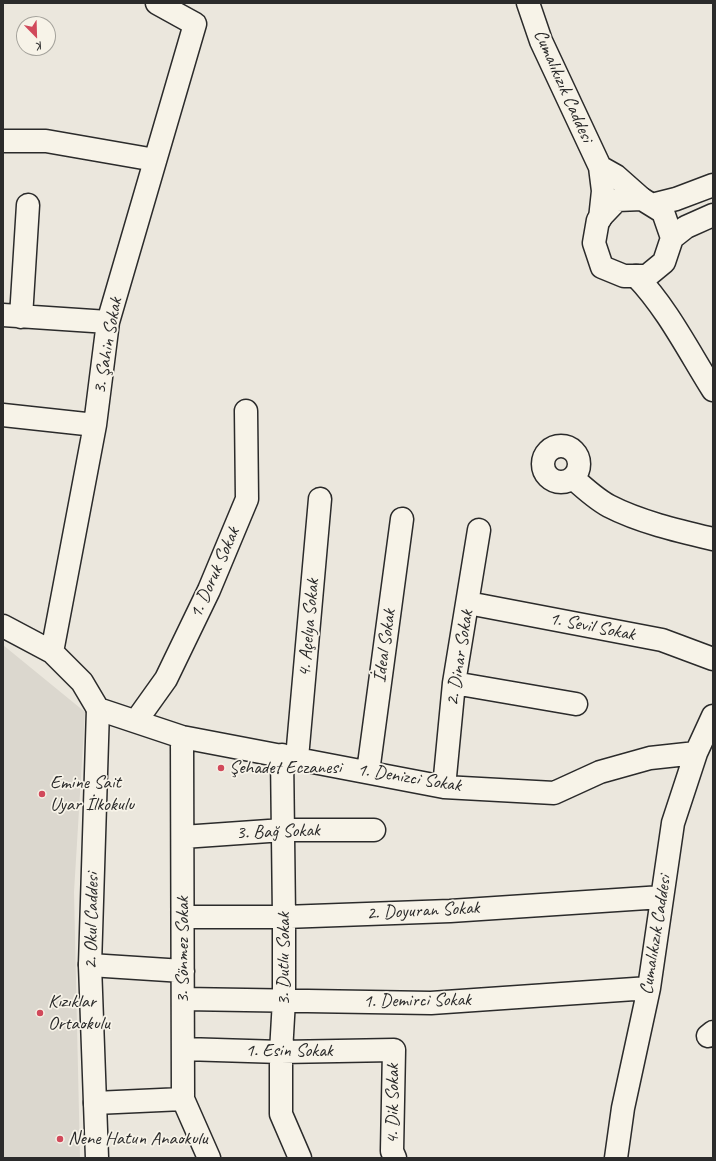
<!DOCTYPE html>
<meta charset="utf-8">
<style>
body{margin:0}
#map{position:relative;width:716px;height:1161px;overflow:hidden;background:#ebe7dd;font-family:Caveat,sans-serif}
canvas{display:block}
.frame{position:absolute;inset:0;border:4px solid #2b2b2b;pointer-events:none}
.north{position:absolute;left:16px;top:16px;width:40px;height:40px;box-sizing:border-box;background:#f7f3e8;border:1px solid #a5a39c;border-radius:50%;rotate:157deg;font-size:11px;font-weight:700;line-height:16px;text-align:center;color:#2b2b2b}
.north::after{content:'';display:block;margin:auto;width:14px;height:18px;background:#d1495b;clip-path:polygon(50% 0,100% 100%,50% 72%,0 100%)}
</style>
<div id="map">
<canvas width="716" height="1161"></canvas>
<div class="frame"></div>
<div class="north">K</div>
</div>
<script>
const ctx = document.querySelector('canvas').getContext('2d');
ctx.lineJoin = 'round';
function fillPath(path, color) { ctx.fillStyle = color; ctx.fill(path, 'evenodd'); }
function strokePath(path, color, width, dash) { ctx.strokeStyle = color; ctx.lineWidth = width; ctx.lineCap = dash ? 'butt' : 'round'; ctx.setLineDash(dash || []); ctx.stroke(path); }
function drawText(font, color, halo, rows, align = 'center') {
  ctx.font = font + ' Caveat,sans-serif'; ctx.lineWidth = 3.5; ctx.setLineDash([]); ctx.textBaseline = 'middle'; ctx.strokeStyle = halo; ctx.fillStyle = color; for (const [text, x, y, turn = 0] of rows) {
    ctx.save(); ctx.translate(x, y); ctx.rotate((+turn || 0) * Math.PI / 180); ctx.textAlign = isNaN(turn) ? turn : align; if (halo) ctx.strokeText(text, 0, 0); ctx.fillText(text, 0, 0); ctx.restore();
  }
}
fillPath(new Path2D(`
 M3,645L85,712L74,892L80,1158H3Z`), '#dbd7ce');
const minor = new Path2D(`
 M528,3L541,41L600,167L603,191L600,219
 M3,141H46L155,160
 M600,167L616,176L642,199
 M636,276C667,308 689,352 713,390
 M3,315L108,322
 M21,317L28,205
 M3,415L95,425
 M543 464a18 18 0 1 1 36 0a18 18 0 1 1-36 0Z
 M573,478C584,488 596,499 609,506C640,522 679,531 713,539
 M468,603L662,640L713,659
 M3,626L52,652L82,682L98,709L182,737L444,787L554,793L600,772L650,758L696,753
 M52,652L95,425L108,322L195,24L157,3
 M454,683L576,704
 M136,721L166,679L209,590L247,499L246,411
 M182,737L183,1099L209,1158
 M282,755L284,917V1000L281,1052V1114L300,1158
 M297,758L320,499
 M368,772L402,519
 M444,787L454,683L479,530
 M183,837L283,830H374
 M183,917H284L450,911L662,897
 M90,965L183,971
 M184,999L431,1003L649,988
 M708,1036L713,1032
 M184,1049L281,1052L394,1050L392,1151L395,1158
 M95,1103L183,1099
 M616,1158L623,1108L649,988L673,823L696,753L713,716`);
const major = new Path2D(`
 M642,199L663,212L672,238L664,262L647,276H624L602,267L594,243L598,220L617,200Z
 M652,205L676,199L713,185
 M672,238L686,227L713,215
 M97,1158L90,965L98,709`);
strokePath(minor, '#2b2b2b', 25);
strokePath(major, '#2b2b2b', 25);
strokePath(minor, '#f7f3e8', 22);
strokePath(major, '#f7f3e8', 22);
for (const [x, y, r, color] of [
 [221,768,4,"#d1495b"],
 [42,794,4,"#d1495b"],
 [40,1013,4,"#d1495b"],
 [60,1139,4,"#d1495b"]
]) { const dot = new Path2D(); dot.arc(x, y, r, 0, 2 * Math.PI); ctx.fillStyle = color; ctx.fill(dot); strokePath(dot, '#f7f3e8', 1.5); }
drawText('19px', '#2b2b2b', '#f7f3e8', [
 ["Cumalıkızık Caddesi",563,86,66],
 ["3. Şahin Sokak",108,346,-80],
 ["1. Doruk Sokak",215,573,-66],
 ["1. Sevil Sokak",592,627,11],
 ["4. Açelya Sokak",309,628,-85],
 ["İdeal Sokak",385,646,-82],
 ["2. Dinar Sokak",460,658,-81],
 ["1. Denizci Sokak",409,778,9],
 ["3. Bağ Sokak",278,832,-2],
 ["2. Doyuran Sokak",423,911,-3],
 ["2. Okul Caddesi",92,921,-89],
 ["Cumalıkızık Caddesi",656,935,-81],
 ["3. Sönmez Sokak",183,950,-90],
 ["3. Dutlu Sokak",284,959,-90],
 ["1. Demirci Sokak",417,1001,-1],
 ["1. Esin Sokak",289,1051],
 ["4. Dik Sokak",393,1104,-90]
]);
drawText('19px', '#2b2b2b', '#f7f3e8', [
 ["Şehadet Eczanesi",229,768],
 ["Emine Sait",50,783],
 ["Uyar İlkokulu",50,805],
 ["Kızıklar",48,1002],
 ["Ortaokulu",48,1024],
 ["Nene Hatun Anaokulu",68,1139]
], 'left');
</script>
